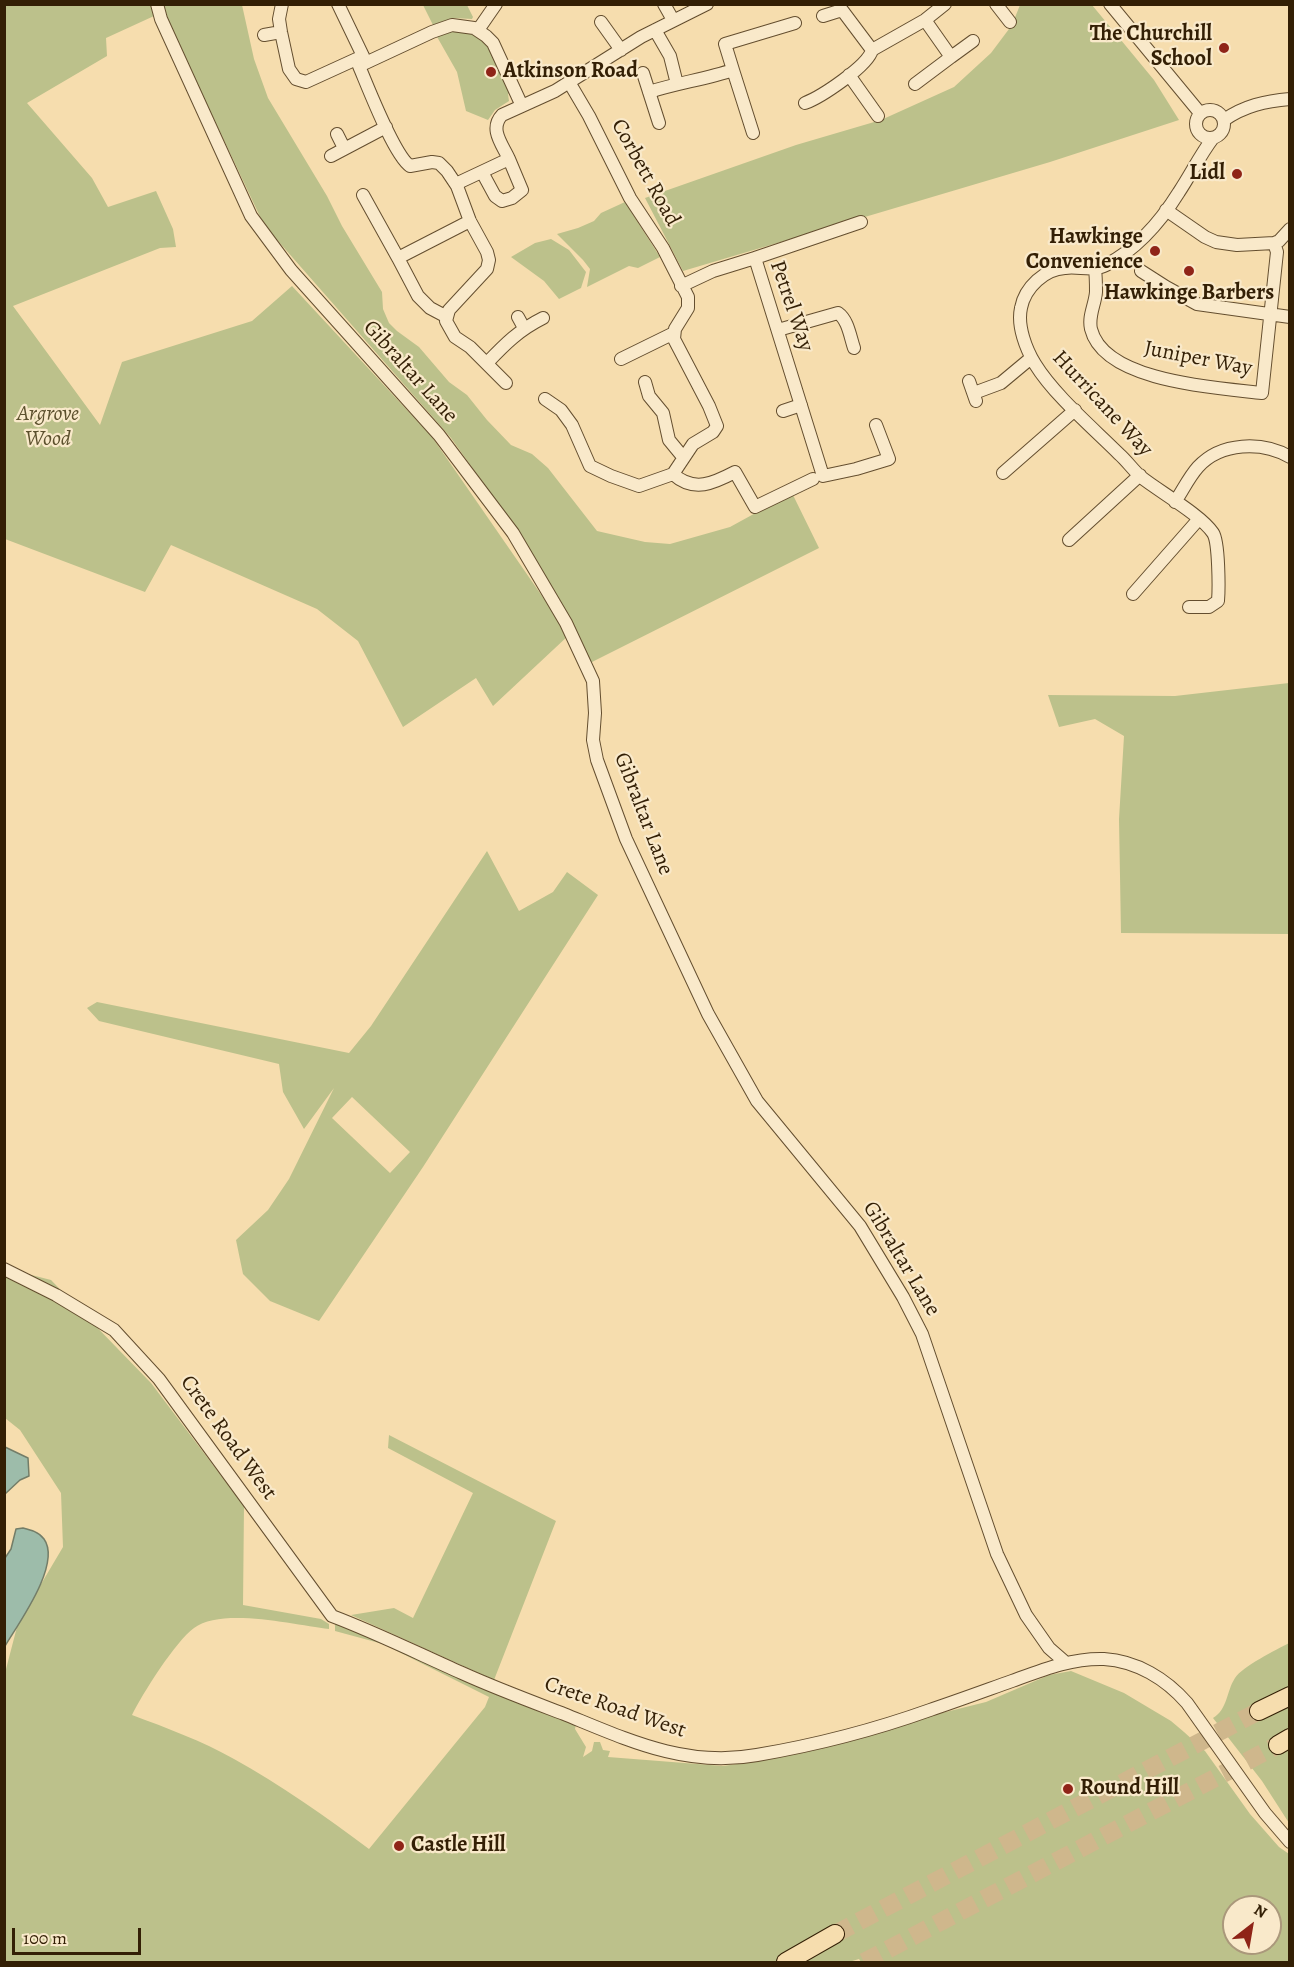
<!DOCTYPE html>
<style>
body{margin:0}
#map{position:relative;width:1294px;height:1967px;overflow:hidden;background:#f6ddae;font-family:Alegreya,serif}
canvas{display:block}
.frame{position:absolute;inset:0;border:6px solid #331f05;pointer-events:none}
.north{position:absolute;left:1222px;top:1895px;width:60px;height:60px;box-sizing:border-box;background:#f9e9ca;border:2px solid #aa987b;border-radius:50%;rotate:31deg;font-size:16px;font-weight:700;line-height:24px;text-align:center;color:#331f05}
.north::after{content:'';display:block;margin:auto;width:21px;height:27px;background:#8f2418;clip-path:polygon(50% 0,100% 100%,50% 72%,0 100%)}
.scale{position:absolute;left:12px;top:1928px;width:129px;height:27px;box-sizing:border-box;border:3px solid #331f05;border-top:0;padding-left:8px;font-size:18px;line-height:21px;white-space:nowrap;color:#331f05;-webkit-text-stroke:4px #f9e9ca;paint-order:stroke}
</style>
<div id="map">
<canvas width="1294" height="1967"></canvas>
<div class="frame"></div>
<div class="north">N</div>
<div class="scale">100 m</div>
</div>
<script>
const ctx = document.querySelector('canvas').getContext('2d');
ctx.lineJoin = 'round';
function fillPath(path, color) { ctx.fillStyle = color; ctx.fill(path, 'evenodd'); }
function strokePath(path, color, width, dash) { ctx.strokeStyle = color; ctx.lineWidth = width; ctx.lineCap = dash ? 'butt' : 'round'; ctx.setLineDash(dash || []); ctx.stroke(path); }
function drawText(font, color, halo, rows, align = 'center') {
  ctx.font = font + ' Alegreya,serif'; ctx.lineWidth = 4.5; ctx.setLineDash([]); ctx.textBaseline = 'middle'; ctx.strokeStyle = halo; ctx.fillStyle = color; for (const [text, x, y, turn = 0] of rows) {
    ctx.save(); ctx.translate(x, y); ctx.rotate((+turn || 0) * Math.PI / 180); ctx.textAlign = isNaN(turn) ? turn : align; if (halo) ctx.strokeText(text, 0, 0); ctx.fillText(text, 0, 0); ctx.restore();
  }
}
fillPath(new Path2D(`
 M5,5H151L154,16L106,38L107,56L27,103L92,178L108,207L156,191L173,229L176,247L160,248L13,306L100,425L122,362L252,321L292,286L432,437L569,635L493,706L476,678L403,727L358,641L317,609L171,545L145,592L5,539Z
 M164,5H242L254,59L268,98L327,196L342,226L382,292L383,309L389,323L397,331L419,347L449,382L467,395L487,420L511,445L532,454L548,468L597,531L645,542L670,544L730,527L792,493L819,548L590,663L520,535L451,438L264,225L169,24Z
 M423,5H467L473,17L472,19L453,18L433,25Z
 M1020,5H1092L1154,80L1179,120L1050,162L683,271L645,198L796,145L881,120L954,87L991,53L1012,25Z
 M462,29L478,36L487,45L510,93L508,94L509,101L495,110L488,120L466,111L457,72L436,35L445,31Z
 M625,202L660,257L638,268L629,266L587,287L590,269L583,260L557,234L578,228L594,221L601,213Z
 M551,239L569,250L586,272L581,288L559,299L544,281L511,257L535,243Z
 M1289,683V934L1121,933L1119,819L1124,736L1095,719L1059,727L1048,695L1175,696Z
 M487,851L519,911L553,892L567,872L598,895L423,1167L319,1321L270,1301L243,1274L236,1240L268,1210L289,1179L334,1088L304,1129L283,1092L279,1064L99,1021L87,1008L97,1002L349,1053L371,1026ZM352,1097L410,1152L390,1173L332,1118Z
 M4,1268L51,1280L151,1383L244,1506L243,1605L321,1619L329,1624V1629C295,1625 222,1607 194,1628C175,1642 143,1693 132,1715C167,1728 202,1741 234,1759C281,1785 326,1817 369,1849L485,1707L489,1697L383,1644L335,1631V1624L379,1638L576,1724L575,1729L586,1747L583,1757L592,1751L594,1742H600L603,1750L610,1751L608,1757L723,1766L772,1759L769,1756L986,1702L1049,1675L1071,1671L1124,1693L1171,1721L1184,1732L1205,1751L1250,1814L1279,1847L1289,1854V1962H861L859,1959L849,1962H5V1673L18,1623L63,1547L61,1493L20,1430L5,1418ZM1234,1907H1270V1943H1234Z
 M389,1435L556,1521L494,1680L351,1615L394,1608L413,1618L473,1493L388,1448Z
 M1289,1643V1687L1265,1701L1289,1702V1823L1262,1781L1213,1718C1228,1709 1226,1692 1235,1678C1243,1666 1276,1650 1289,1643Z`), '#bcc18b');
const water = new Path2D(`
 M5,1447L28,1458L29,1476L20,1480L5,1494Z
 M23,1528C31,1530 39,1532 44,1539C62,1564 18,1624 5,1646V1558L11,1549L16,1529Z`);
fillPath(water, '#9dbcaa');
strokePath(water, '#737d68', 1.5);
strokePath(new Path2D(`
 M835,1934L1259,1711
 M864,1962L1278,1745`), '#cfb78c', 18, [18, 9]);
const minor = new Path2D(`
 M157,4L161,19L251,216L291,270L439,435L513,533L566,623L593,681L595,713L593,740L597,760L626,839L708,1014L757,1101L860,1226L903,1297L922,1334L997,1554L1026,1615L1049,1648L1065,1662
 M282,4L279,19L281,32L289,69L296,79L306,82L363,56L359,66L432,32L452,25L474,28L486,36L493,43L522,106
 M338,4L363,56
 M664,4L673,20
 M996,4L1010,22
 M1110,4L1200,113
 M823,16L842,10L872,50
 M925,20L951,57L973,41
 M601,22L621,50
 M478,30L496,4
 M655,30L670,56L677,84
 M264,35L281,32
 M359,66C368,87 394,155 410,166L432,162L439,163L447,171L457,186L470,221L487,252L489,260L487,269L449,310L446,321L455,337L470,347L506,383
 M733,70L753,133
 M643,73L659,123
 M849,75L878,116
 M915,84L951,57
 M649,92C677,83 706,79 733,70L725,44L795,23
 M805,103C821,97 868,66 872,50L925,20L945,4
 M1196 124a14 14 0 1 1 28 0a14 14 0 1 1-28 0Z
 M1224,120C1244,106 1265,101 1290,99
 M337,134L344,148
 M331,156L386,127
 M482,172L495,196L502,201L512,198L522,190L509,159
 M457,186L460,182L509,159C502,144 489,129 502,115L555,91L641,37L707,4
 M363,195L398,258L418,296L430,308L447,317
 M1166,210L1205,237L1216,242L1237,245L1274,243L1279,241L1290,229
 M398,258L470,221
 M755,258L861,222
 M1095,269C1096,277 1096,285 1096,292C1095,305 1088,316 1091,329C1104,382 1218,388 1262,393L1277,252L1274,243
 M1141,271L1166,287L1197,304L1290,317
 M681,286L713,271L755,258L823,476L856,469L889,459L876,425
 M518,317L524,328
 M778,330L838,313C848,320 850,336 854,348
 M621,359L674,333
 M487,363C505,344 519,330 543,318
 M969,381L976,401
 M645,382L649,396L663,413L669,440L683,457
 M974,393L1001,383L1031,358
 M545,399L561,410L572,425L590,466L611,476L639,486L673,474L693,444L713,432L717,426L709,406L674,339L675,329L688,308V297L663,248L630,198L589,116L569,82
 M783,411L801,405
 M1003,473L1075,410
 M673,474C694,493 714,483 735,472L755,507L813,479
 M1175,502C1183,490 1189,477 1198,467C1221,442 1262,441 1290,457
 M1069,540L1140,475
 M1133,594L1198,520
 M1189,607H1209L1218,601C1219,589 1219,542 1213,533C1201,515 1160,492 1141,477C1133,470 1127,461 1119,454C1093,428 1054,395 1035,364C1026,349 1017,326 1021,308C1025,287 1045,269 1065,268C1079,266 1093,272 1106,265C1137,249 1161,221 1179,192C1191,174 1200,155 1213,138
 M4,1269L56,1295L114,1330L159,1379L332,1616C377,1633 419,1654 462,1673C495,1688 530,1701 564,1714C628,1740 686,1768 757,1755C816,1745 874,1730 930,1710C957,1701 984,1691 1012,1681C1042,1670 1071,1658 1104,1659C1137,1661 1166,1679 1187,1703L1265,1813L1290,1842`);
const highway = new Path2D(`
 M1259,1711L1290,1696
 M1278,1745L1290,1738
 M786,1962L835,1934`);
strokePath(minor, '#644e2f', 14);
strokePath(highway, '#331f05', 20);
strokePath(minor, '#f9e9ca', 12);
strokePath(highway, '#f6ddae', 18);
for (const [x, y, r, color] of [
 [1224,48,6,"#8f2418"],
 [491,72,6,"#8f2418"],
 [1237,174,6,"#8f2418"],
 [1155,251,6,"#8f2418"],
 [1189,271,6,"#8f2418"],
 [1068,1789,6,"#8f2418"],
 [399,1846,6,"#8f2418"]
]) { const dot = new Path2D(); dot.arc(x, y, r, 0, 2 * Math.PI); ctx.fillStyle = color; ctx.fill(dot); strokePath(dot, '#f9e9ca', 2); }
drawText('bold 22px', '#331f05', '#f9e9ca', [
 ["The Churchill",1212,35],
 ["School",1212,60],
 ["Atkinson Road",503,72,"left"],
 ["Lidl",1225,174],
 ["Hawkinge",1143,238],
 ["Convenience",1143,263],
 ["Hawkinge Barbers",1189,294,"center"],
 ["Round Hill",1080,1789,"left"],
 ["Castle Hill",411,1846,"left"]
], 'right');
drawText('22px', '#331f05', '#f9e9ca', [
 ["Corbett Road",645,173,61],
 ["Petrel Way",791,306,71],
 ["Juniper Way",1198,359,11],
 ["Gibraltar Lane",410,372,48],
 ["Hurricane Way",1102,404,47],
 ["Gibraltar Lane",643,814,69],
 ["Gibraltar Lane",901,1259,59],
 ["Crete Road West",228,1438,54],
 ["Crete Road West",615,1708,19]
]);
drawText('italic 22px', '#5c502d', '#f9e9ca', [
 ["Argrove",48,415],
 ["Wood",48,440]
]);
</script>
